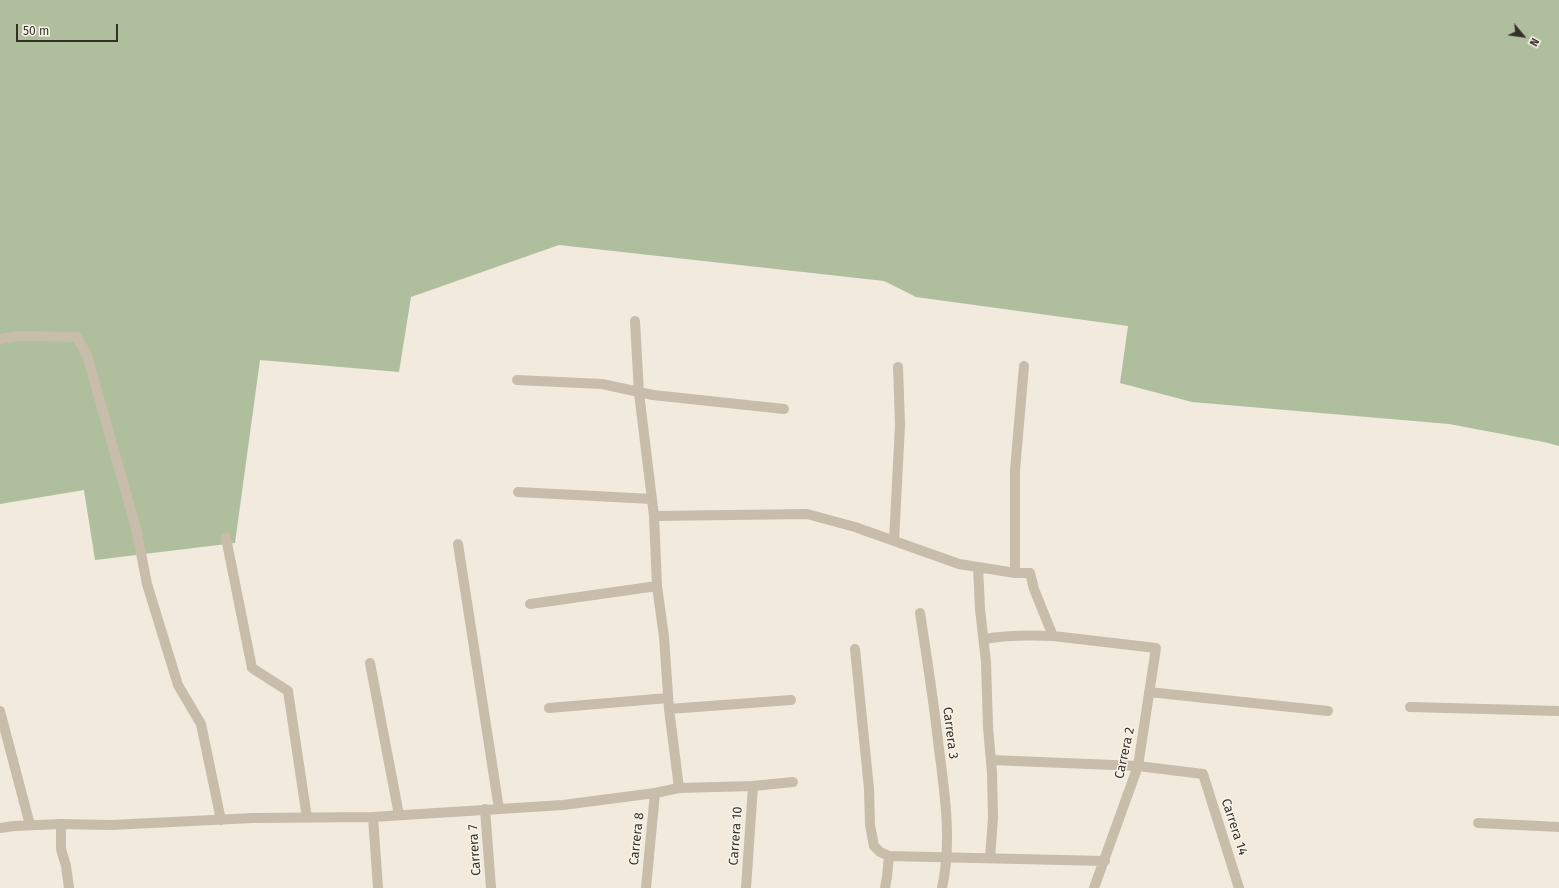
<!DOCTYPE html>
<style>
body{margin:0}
#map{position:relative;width:1559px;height:888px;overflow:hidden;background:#f1eadd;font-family:"Fira Sans",sans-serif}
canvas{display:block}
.north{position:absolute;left:1503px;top:16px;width:40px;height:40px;-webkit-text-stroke:3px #f8f4e9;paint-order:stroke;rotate:119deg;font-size:11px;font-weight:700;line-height:16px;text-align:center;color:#362f29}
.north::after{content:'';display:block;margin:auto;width:14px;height:18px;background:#362f29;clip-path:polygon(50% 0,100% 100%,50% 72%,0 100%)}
.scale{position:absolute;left:16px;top:24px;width:102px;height:18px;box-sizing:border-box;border:2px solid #362f29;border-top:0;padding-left:5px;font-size:12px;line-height:14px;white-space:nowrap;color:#362f29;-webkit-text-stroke:3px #f8f4e9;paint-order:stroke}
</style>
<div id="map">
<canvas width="1559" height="888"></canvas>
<div class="north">N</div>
<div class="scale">50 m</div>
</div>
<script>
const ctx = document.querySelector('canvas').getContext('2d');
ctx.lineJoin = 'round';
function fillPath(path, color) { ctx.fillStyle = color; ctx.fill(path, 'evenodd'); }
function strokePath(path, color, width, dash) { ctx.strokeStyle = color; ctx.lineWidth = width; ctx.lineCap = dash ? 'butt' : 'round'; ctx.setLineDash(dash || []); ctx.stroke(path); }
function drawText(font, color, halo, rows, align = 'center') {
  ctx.font = font + ' "Fira Sans",sans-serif'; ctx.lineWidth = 3; ctx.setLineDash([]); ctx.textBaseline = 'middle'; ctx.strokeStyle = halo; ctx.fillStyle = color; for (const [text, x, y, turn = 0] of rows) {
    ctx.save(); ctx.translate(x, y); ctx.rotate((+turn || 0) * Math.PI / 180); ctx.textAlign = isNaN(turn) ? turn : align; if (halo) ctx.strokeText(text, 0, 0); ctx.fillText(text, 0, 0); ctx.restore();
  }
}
fillPath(new Path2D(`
 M0,0H1559V446L1544,442L1449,424L1192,402L1120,383L1128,326L916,297L884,281L559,245L411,297L399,372L260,360L235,543L95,560L84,490L0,504Z`), '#afbf9e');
strokePath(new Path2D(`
 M635,321L639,393L654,516L657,586L664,637L669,709L679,788
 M0,339L17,336L77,337L87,355L136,528L147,584L178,685L201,724L221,820
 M517,380L602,384L653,395L784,409
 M518,492L652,499
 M654,516L807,514L855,527L959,564L1015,573H1030L1034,589L1053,636L1156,648L1138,766L1094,888
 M226,538L252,668L288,691L307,818
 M894,541L900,425L898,367
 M458,544L499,809
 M978,567L980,609L986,662L988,727L992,773L993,818L990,858
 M1015,573V470L1024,366
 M530,604L657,586
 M920,613C927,658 934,703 939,749C945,794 952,843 942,888
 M984,639C1007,635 1030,635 1053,636
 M855,649L869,789L870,825L874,846L880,852L889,856L1105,861
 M370,663L399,815
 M1149,692L1328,711
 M1410,707L1559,711
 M549,708L668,698
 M669,709L791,700
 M0,711L30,825
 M991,760L1138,766L1203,774L1239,888
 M485,809L491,888
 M373,817L378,888
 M1478,823L1559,827
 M61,824V849L66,866L69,888
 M0,828L14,826L61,824L111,825L253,818L373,817L563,805L655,793L679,788L753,786L793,782
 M646,888L655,793
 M746,888L753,786
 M885,888L887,877L889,856`), '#c8bcaa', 10);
drawText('13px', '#362f29', '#f8f4e9', [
 ["Carrera 3",950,733,83],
 ["Carrera 2",1125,753,-78],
 ["Carrera 14",1234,827,72],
 ["Carrera 10",736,836,-86],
 ["Carrera 8",637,839,-84],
 ["Carrera 7",475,850,-94]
]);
</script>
